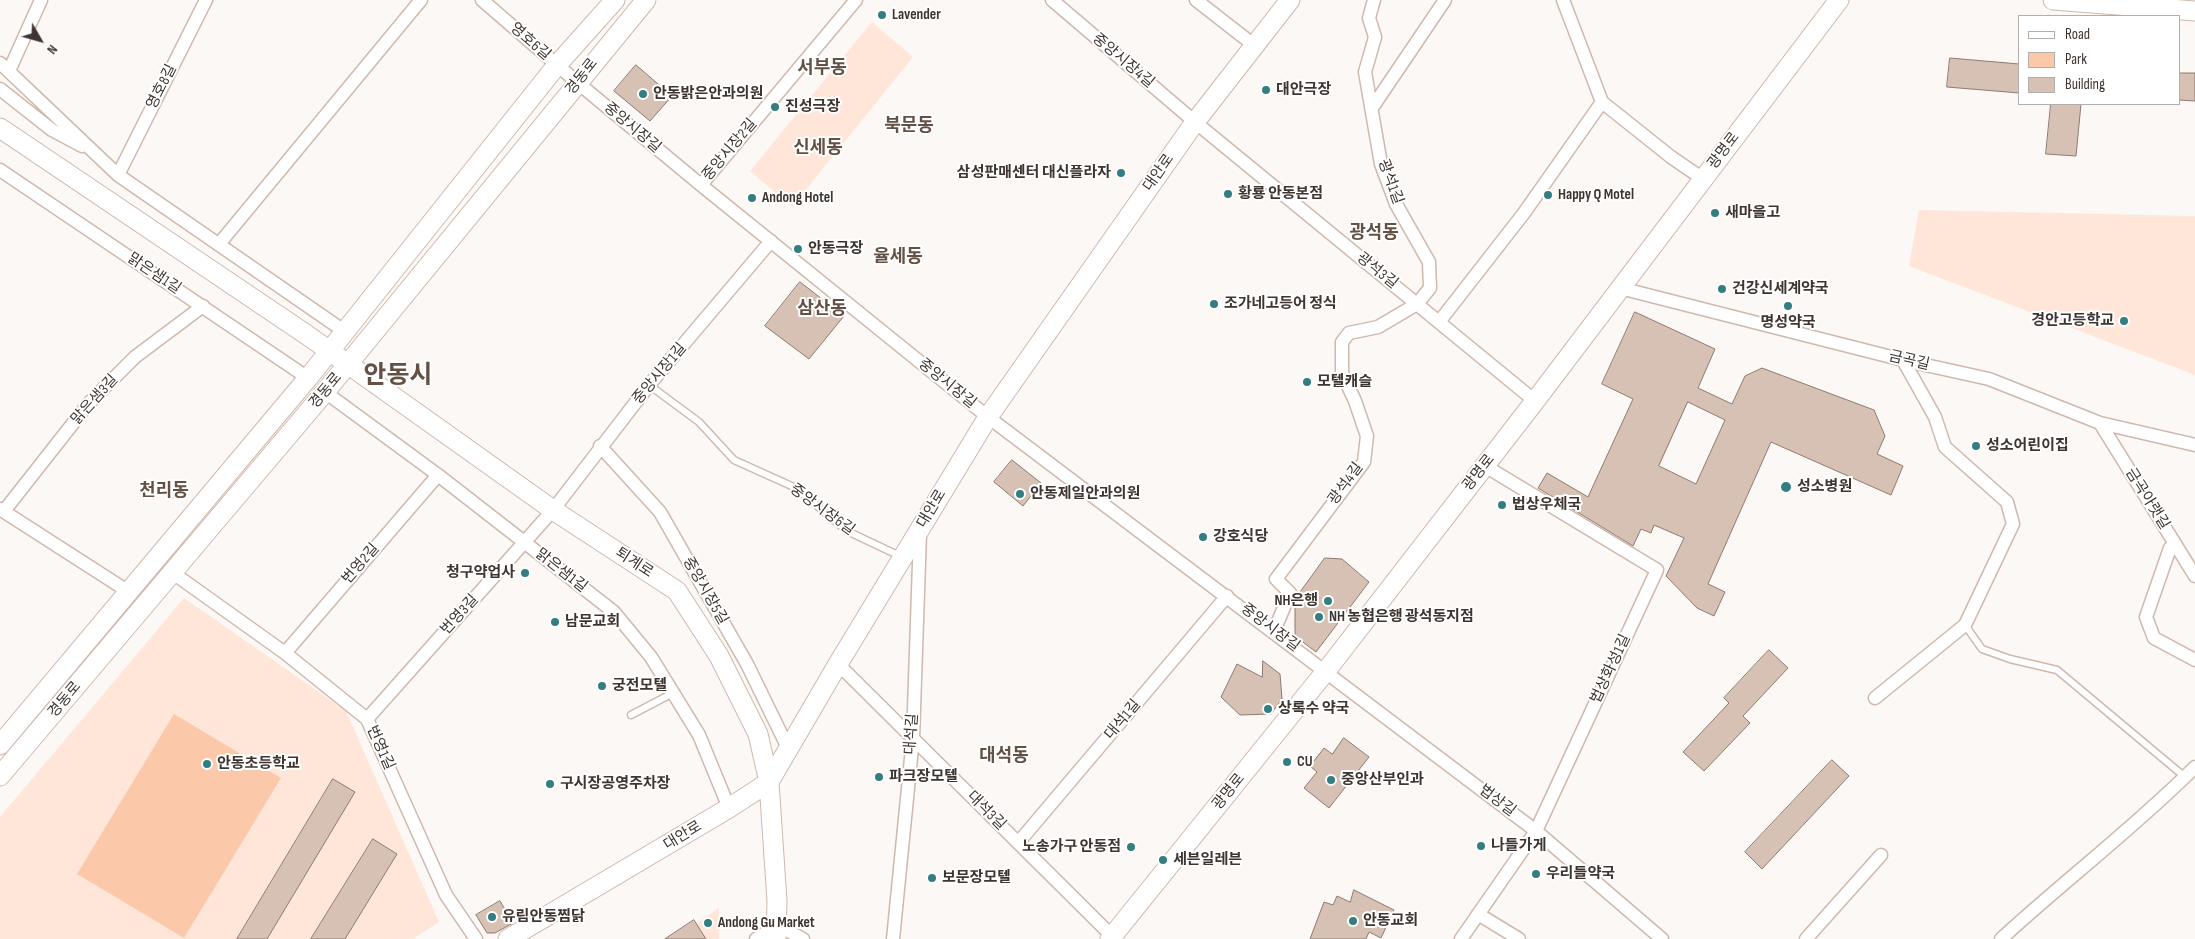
<!DOCTYPE html>
<meta charset="utf-8">
<style>
body{margin:0}
#map{position:relative;width:2195px;height:939px;overflow:hidden;background:#fcf8f5;font-family:"Sofia Sans Condensed",sans-serif}
canvas{display:block}
.legend{position:absolute;left:2018px;top:15px;width:162px;height:90px;box-sizing:border-box;background:#fff;border:1px solid #b2aeac;margin:0;padding:6px 9px;list-style:none;font-size:15px;color:#3e3530}
.legend li{display:flex;align-items:center;gap:10px;height:25px}
.legend b{width:25px;border:1px solid #b2aeac}
.north{position:absolute;left:15px;top:15px;width:50px;height:50px;-webkit-text-stroke:4px #fff;paint-order:stroke;rotate:128deg;font-size:14px;font-weight:700;line-height:20px;text-align:center;color:#3e3530}
.north::after{content:'';display:block;margin:auto;width:18px;height:22px;background:#3e3530;clip-path:polygon(50% 0,100% 100%,50% 72%,0 100%)}
</style>
<div id="map">
<canvas width="2195" height="939"></canvas>
<ul class="legend">
<li><b style="height:6px;background:#fff"></b>Road</li>
<li><b style="height:14px;background:#fcc8aa"></b>Park</li>
<li><b style="height:14px;background:#d7c0b4"></b>Building</li>
</ul>
<div class="north">N</div>
</div>
<script>
const ctx = document.querySelector('canvas').getContext('2d');
ctx.lineJoin = 'round';
function fillPath(path, color) { ctx.fillStyle = color; ctx.fill(path, 'evenodd'); }
function strokePath(path, color, width, dash) { ctx.strokeStyle = color; ctx.lineWidth = width; ctx.lineCap = dash ? 'butt' : 'round'; ctx.setLineDash(dash || []); ctx.stroke(path); }
function drawText(font, color, halo, rows, align = 'center') {
  ctx.font = font + ' "Sofia Sans Condensed","Noto Sans KR",sans-serif'; ctx.lineWidth = 4; ctx.setLineDash([]); ctx.textBaseline = 'middle'; ctx.strokeStyle = halo; ctx.fillStyle = color; for (const [text, x, y, turn = 0] of rows) {
    ctx.save(); ctx.translate(x, y); ctx.rotate((+turn || 0) * Math.PI / 180); ctx.textAlign = isNaN(turn) ? turn : align; if (halo) ctx.strokeText(text, 0, 0); ctx.fillText(text, 0, 0); ctx.restore();
  }
}
fillPath(new Path2D(`
 M872,22L913,57L792,207L750,171Z
 M1919,210L2195,216V375L1909,266Z
 M184,598L346,711L439,922L413,939H0V817Z
 M719,908V939H673Z`), '#ffe6d8');
fillPath(new Path2D(`
 M174,714L281,778L184,938L77,874Z`), '#fcc8aa');
const building = new Path2D(`
 M1950,58L2019,64V93L1947,87Z
 M636,65L672,96L650,121L614,91Z
 M2179,73H2195V101L2179,100Z
 M2051,104H2081L2076,156L2046,154Z
 M800,282L844,316L809,359L765,326Z
 M1635,312L1715,349L1698,388L1732,404L1745,376L1762,368L1874,410L1885,436L1877,454L1903,466L1891,495L1771,442L1708,584L1725,592L1714,616L1697,608L1666,576L1684,538L1654,525L1651,533L1641,529L1633,546L1538,488L1547,473L1588,497L1633,399L1602,384ZM1688,402L1725,420L1696,484L1659,466Z
 M1012,460L1041,483L1023,506L994,482Z
 M1325,558L1342,559L1369,582L1316,652L1295,636V602L1298,595Z
 M1769,650L1788,668L1743,716L1750,723L1704,771L1683,752L1729,703L1724,698Z
 M1263,661L1280,674L1282,699L1271,714L1240,715L1221,697L1237,664L1262,677Z
 M1344,738L1369,757L1329,808L1304,788L1317,772L1310,766L1324,748L1332,754Z
 M1832,760L1849,776L1762,869L1745,852Z
 M333,779L355,792L267,939H237Z
 M373,839L397,854L345,939H311Z
 M1354,890L1394,910L1381,938L1369,932L1366,939H1310L1324,902L1333,905L1337,896L1350,902Z
 M500,901L513,923L495,933H487L476,915Z
 M694,920L706,939H665Z`);
fillPath(building, '#d7c0b4');
strokePath(building, '#8f7a6f', 1);
const lane = new Path2D(`
 M649,385L699,422L734,460L796,488L847,531L902,557
 M1965,625L1982,649L2010,659L2057,670L2185,777
 M631,715L673,693`);
const street = new Path2D(`
 M482,0L578,83L701,185L988,417L1536,831L1662,939
 M1052,0L1195,122L1535,401
 M1196,0L1255,46
 M1563,0L1602,102L1671,157L1703,179
 M0,63L118,175L344,331
 M9,71L41,0
 M0,89L52,130L82,146
 M1372,108L1445,0
 M0,170L308,378
 M118,175L206,0
 M701,185L856,0
 M219,244L421,0
 M1620,288L1903,360L1989,379L2100,423L2195,445
 M1439,322L1524,213L1602,102
 M325,392L438,475L614,612L651,657L699,735L729,808
 M2100,423L2195,576
 M600,446L660,512L747,664L789,750
 M0,509L129,592
 M4,511L89,403L135,357L203,306
 M2170,548L2146,617L2154,638L2195,660
 M173,573L285,653L367,719L446,895L476,939
 M1274,631L1290,593L1276,579L1364,462L1367,436L1355,401L1342,373V342L1349,333L1378,327L1417,304L1430,288L1429,262L1396,204L1381,164L1365,72L1375,37L1369,18L1374,0
 M285,653L438,475
 M838,664L1112,936
 M1875,698L1965,625L2013,524L2007,502L1945,447L1935,417L1903,360
 M367,719L553,510L649,385L771,241
 M1018,843L1227,596
 M1478,914L1519,939
 M756,939L777,925L803,939
 M893,939L913,738L920,533
 M1461,939L1536,831L1657,570L1485,466
 M1806,939L1881,855
 M2001,939C2064,881 2134,828 2195,767`);
const secondary = new Path2D(`
 M2053,0L2195,11
 M0,128L307,335L553,510L677,591L719,656L758,734L769,782L777,901L776,939
 M0,745L308,378L557,65L615,0
 M0,776L325,392L646,0
 M508,939L729,808L769,782L838,664L988,417L1195,122L1290,0
 M1110,939L1326,671L1535,401L1839,0`);
strokePath(lane, '#cfb8ac', 9);
strokePath(street, '#cfb8ac', 15);
strokePath(secondary, '#cfb8ac', 21);
strokePath(lane, '#fff', 6);
strokePath(street, '#fff', 12);
strokePath(secondary, '#fff', 19);
for (const [x, y, r, color] of [
 [882,15,5,"#347d81"],
 [1266,90,5,"#347d81"],
 [643,94,5,"#347d81"],
 [775,107,5,"#347d81"],
 [1121,173,5,"#347d81"],
 [1228,194,5,"#347d81"],
 [1548,195,5,"#347d81"],
 [752,198,5,"#347d81"],
 [1715,213,5,"#347d81"],
 [798,249,5,"#347d81"],
 [1722,289,5,"#347d81"],
 [1214,304,5,"#347d81"],
 [1788,306,5,"#347d81"],
 [2124,321,5,"#347d81"],
 [1307,382,5,"#347d81"],
 [1976,446,5,"#347d81"],
 [1786,487,6,"#347d81"],
 [1020,494,5,"#347d81"],
 [1502,505,5,"#347d81"],
 [1203,537,5,"#347d81"],
 [525,573,5,"#347d81"],
 [1328,601,5,"#347d81"],
 [1319,617,5,"#347d81"],
 [555,622,5,"#347d81"],
 [602,686,5,"#347d81"],
 [1268,709,5,"#347d81"],
 [1287,762,5,"#347d81"],
 [207,764,5,"#347d81"],
 [879,777,5,"#347d81"],
 [1331,780,5,"#347d81"],
 [550,784,5,"#347d81"],
 [1481,846,5,"#347d81"],
 [1131,847,5,"#347d81"],
 [1163,860,5,"#347d81"],
 [1536,874,5,"#347d81"],
 [932,878,5,"#347d81"],
 [492,917,5,"#347d81"],
 [1353,921,5,"#347d81"],
 [708,923,5,"#347d81"]
]) { const dot = new Path2D(); dot.arc(x, y, r, 0, 2 * Math.PI); ctx.fillStyle = color; ctx.fill(dot); strokePath(dot, '#fff', 2); }
drawText('bold 15px', '#3e3530', '#fff', [
 ["Lavender",892,15],
 ["대안극장",1276,90],
 ["안동밝은안과의원",653,94],
 ["진성극장",785,107],
 ["삼성판매센터 대신플라자",1111,173,"right"],
 ["황룡 안동본점",1238,194],
 ["Happy Q Motel",1558,195],
 ["Andong Hotel",762,198],
 ["새마을고",1725,213],
 ["안동극장",808,249],
 ["건강신세계약국",1732,289],
 ["조가네고등어 정식",1224,304],
 ["경안고등학교",2114,321,"right"],
 ["명성약국",1788,323,"center"],
 ["모텔캐슬",1317,382],
 ["성소어린이집",1986,446],
 ["성소병원",1797,487],
 ["안동제일안과의원",1030,494],
 ["법상우체국",1512,505],
 ["강호식당",1213,537],
 ["청구약업사",515,573,"right"],
 ["NH은행",1318,601,"right"],
 ["NH 농협은행 광석동지점",1329,617],
 ["남문교회",565,622],
 ["궁전모텔",612,686],
 ["상록수 약국",1278,709],
 ["CU",1297,762],
 ["안동초등학교",217,764],
 ["파크장모텔",889,777],
 ["중앙산부인과",1341,780],
 ["구시장공영주차장",560,784],
 ["나들가게",1491,846],
 ["노송가구 안동점",1121,847,"right"],
 ["세븐일레븐",1173,860],
 ["우리들약국",1546,874],
 ["보문장모텔",942,878],
 ["유림안동찜닭",502,917],
 ["안동교회",1363,921],
 ["Andong Gu Market",718,923]
], 'left');
drawText('15px', '#3e3530', '#fff', [
 ["영호6길",530,42,41],
 ["중앙시장4길",1123,61,40],
 ["경동로",582,77,-52],
 ["영호8길",162,87,-63],
 ["중앙시장길",632,128,40],
 ["중앙시장2길",730,150,-50],
 ["광명로",1724,151,-53],
 ["대안로",1159,173,-55],
 ["광석1길",1390,182,70],
 ["광석3길",1377,271,39],
 ["맑은샘1길",154,274,34],
 ["금곡길",1909,361,13],
 ["중앙시장1길",660,374,-50],
 ["중앙시장길",947,384,39],
 ["경동로",326,391,-50],
 ["맑은샘3길",95,400,-48],
 ["광명로",1479,473,-52],
 ["광석4길",1346,484,-54],
 ["금곡아랫길",2147,499,58],
 ["대안로",932,509,-59],
 ["중앙시장6길",822,510,36],
 ["퇴계로",634,563,33],
 ["번영2길",361,564,-49],
 ["맑은샘1길",561,571,38],
 ["중앙시장5길",705,591,60],
 ["번영3길",460,615,-48],
 ["중앙시장길",1270,628,37],
 ["법상화성1길",1611,669,-65],
 ["경동로",65,700,-50],
 ["대석1길",1123,720,-50],
 ["대석길",912,734,-86],
 ["번영1길",380,748,66],
 ["광명로",1229,792,-51],
 ["법상길",1497,801,37],
 ["대석3길",986,811,45],
 ["대안로",683,836,-31]
]);
drawText('bold 18px', '#645146', '#fff', [
 ["서부동",822,68],
 ["북문동",909,126],
 ["신세동",818,148],
 ["광석동",1374,233],
 ["율세동",898,257],
 ["삼산동",822,309],
 ["천리동",164,491],
 ["대석동",1004,756]
]);
drawText('bold 25px', '#645146', '#fff', [
 ["안동시",398,377]
]);
</script>
